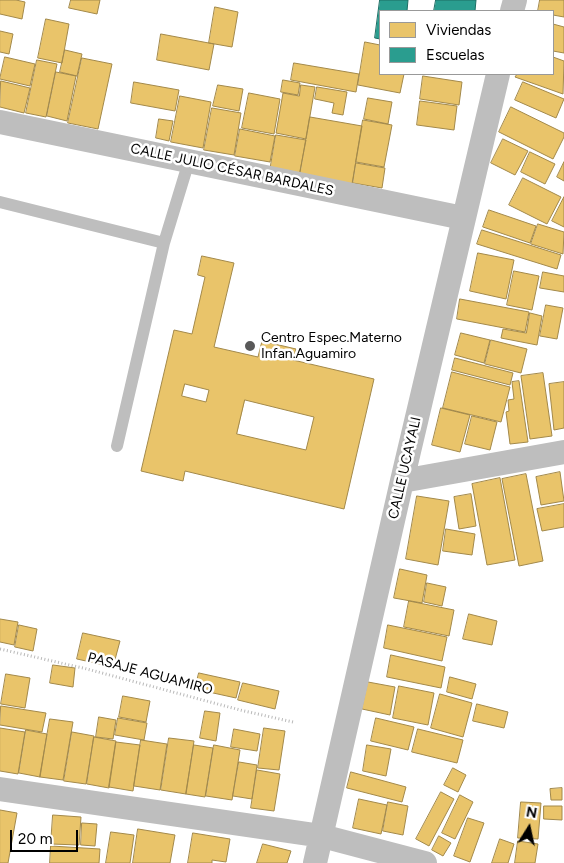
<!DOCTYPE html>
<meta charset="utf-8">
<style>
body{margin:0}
#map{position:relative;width:564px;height:863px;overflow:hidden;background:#fff;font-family:Figtree,sans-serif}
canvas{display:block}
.legend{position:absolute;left:379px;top:10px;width:175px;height:65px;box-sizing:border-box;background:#fff;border:1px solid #999;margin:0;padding:6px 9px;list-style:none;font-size:15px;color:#000}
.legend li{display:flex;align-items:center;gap:10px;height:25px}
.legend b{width:25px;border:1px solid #999}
.north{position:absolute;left:504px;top:803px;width:50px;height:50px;-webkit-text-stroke:4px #fff;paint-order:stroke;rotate:10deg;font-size:14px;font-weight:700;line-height:20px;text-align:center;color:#000}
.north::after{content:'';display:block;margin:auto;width:18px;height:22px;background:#000;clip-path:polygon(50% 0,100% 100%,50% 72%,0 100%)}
.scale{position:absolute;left:10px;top:830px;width:68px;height:22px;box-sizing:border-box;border:2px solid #000;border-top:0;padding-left:6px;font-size:15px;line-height:18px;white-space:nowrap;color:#000;-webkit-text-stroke:4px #fff;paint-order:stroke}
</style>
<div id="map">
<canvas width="564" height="863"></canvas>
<ul class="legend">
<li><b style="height:14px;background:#e9c46a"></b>Viviendas</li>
<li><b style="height:14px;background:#2a9d8f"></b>Escuelas</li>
</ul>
<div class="north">N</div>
<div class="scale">20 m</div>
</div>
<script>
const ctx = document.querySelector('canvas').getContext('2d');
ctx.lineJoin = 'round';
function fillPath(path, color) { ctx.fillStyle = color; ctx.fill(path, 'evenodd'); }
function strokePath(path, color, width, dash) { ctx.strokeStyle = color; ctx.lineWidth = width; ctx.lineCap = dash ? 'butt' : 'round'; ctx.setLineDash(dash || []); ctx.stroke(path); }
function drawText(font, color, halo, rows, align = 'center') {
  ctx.font = font + ' Figtree,sans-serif'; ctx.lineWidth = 5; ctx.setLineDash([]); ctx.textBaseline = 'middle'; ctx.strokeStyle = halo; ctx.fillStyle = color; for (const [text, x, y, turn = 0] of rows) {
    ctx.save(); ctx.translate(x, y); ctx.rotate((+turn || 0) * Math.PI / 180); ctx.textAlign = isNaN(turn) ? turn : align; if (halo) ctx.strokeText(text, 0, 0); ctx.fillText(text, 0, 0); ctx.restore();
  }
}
const homes = new Path2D(`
 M0,0H16L25,2L22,19L0,14Z
 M71,0H100L97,14L69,8Z
 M540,0H564V17L553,15V11H538Z
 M215,7L238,12L232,47L209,43Z
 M46,19L69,24L62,63L38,58Z
 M553,24L564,27V53L553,51Z
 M0,31L13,34L9,54L0,52Z
 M161,34L214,44L209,70L157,60Z
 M365,42L380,45V74H404L400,93L358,85Z
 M65,50L82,54L77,76L60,72Z
 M5,57L35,64L30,86L0,79Z
 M553,57L564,61L563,94L515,77L517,74H553Z
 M82,58L112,64L98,129L68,123Z
 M37,60L57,64L46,117L26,113Z
 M294,63L359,74L356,92L291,80Z
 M56,72L76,76L67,121L47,116Z
 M423,76L462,82L459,105L420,99Z
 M283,80L300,83L298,95L281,92Z
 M1,81L30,88L24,113L0,107Z
 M134,82L179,90L175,111L131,103Z
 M523,82L564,99L556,118L515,100Z
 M218,85L243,89L239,111L213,106Z
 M301,85L315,87L306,139L276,133L283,93L299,96Z
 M317,87L347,92L343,115L332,113L334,103L315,99Z
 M249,93L280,99L274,134L242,128Z
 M180,96L211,102L203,148L171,142Z
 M368,98L392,102L388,124L364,119Z
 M420,101L457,106L454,130L417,125Z
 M511,107L564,133V137L553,159L499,132Z
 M212,108L241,113L234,155L204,150Z
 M310,117L362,126L352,184L300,175Z
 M159,119L173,121L169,141L156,138Z
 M363,120L392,125L384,167L356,162Z
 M240,129L275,136L270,162L235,156Z
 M276,135L306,140L299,176L270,171Z
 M503,139L528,151L515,175L491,163Z
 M530,152L555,164L545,184L521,172Z
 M564,162V181L557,177Z
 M356,163L385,168L382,188L353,183Z
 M523,178L561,197L547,224L509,205Z
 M564,197V227L552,221Z
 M489,210L536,226L530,243L483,227Z
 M538,224L564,232L563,254L531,244Z
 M482,230L561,255L557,269L477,244Z
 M478,253L514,260L506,299L470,291Z
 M202,256L234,263L214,347L258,357L262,341L296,349L293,360L374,379L344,509L185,471L183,481L141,471L174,330L192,334L205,277L198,275ZM185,384L209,390L206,402L182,396ZM245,400L314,417L306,450L237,434Z
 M514,271L539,276L532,310L507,305Z
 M543,272L564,276V292L540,288Z
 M460,299L529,312L525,332L457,319Z
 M546,305L563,308L557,339L540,336Z
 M530,313L542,316L537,345L501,338L503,329L526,333Z
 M461,333L490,340L484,363L455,355Z
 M491,340L527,349L521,373L485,364Z
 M455,358L513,373L510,385L452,370Z
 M452,372L510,387L501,422L443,408Z
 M543,373L552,436L530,439L521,376Z
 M519,381L528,442L510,444L506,412L509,411L508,400L514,399L512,382Z
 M564,382V428L554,430L549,384Z
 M441,408L470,415L460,452L432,445Z
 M472,416L497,422L490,450L465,444Z
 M560,472L564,501L541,505L536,477Z
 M526,474L543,561L519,566L502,479Z
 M500,478L515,560L487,565L472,484Z
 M471,494L476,526L459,529L454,497Z
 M417,496L449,501L438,565L406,559Z
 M564,504V527L542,531L537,509Z
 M446,529L475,534L472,555L443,551Z
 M400,569L427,575L422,603L394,598Z
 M427,583L446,587L442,606L424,602Z
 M409,601L454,610L449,636L404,627Z
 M469,614L497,621L492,645L463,639Z
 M0,619L18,622L14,645L0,642Z
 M19,625L37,629L33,651L15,647Z
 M388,625L447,637L442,661L384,648Z
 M83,633L120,641L113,667L77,659Z
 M391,655L445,667L441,688L387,677Z
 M53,665L75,668L73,687L50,683Z
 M199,673L240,682L236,698L195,689Z
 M6,674L30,678L25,708L1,704Z
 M450,677L476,684L472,699L447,692Z
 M368,682L395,687L390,715L362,709Z
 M243,683L279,691L275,709L238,700Z
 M399,686L434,693L428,725L393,718Z
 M440,694L472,703L463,737L431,728Z
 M123,696L150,701L146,722L119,717Z
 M477,704L508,712L504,728L473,721Z
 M1,706L46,713L42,732L0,725Z
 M205,711L220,713L216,741L200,738Z
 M99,717L116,720L113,739L96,737Z
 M118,718L147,723L144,740L115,735Z
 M376,718L414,727L408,750L371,741Z
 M50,719L73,722L63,780L40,777Z
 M0,728L25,732L18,774L0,771Z
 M264,728L285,731L279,770L258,768Z
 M234,729L260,734L257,751L231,747Z
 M418,729L463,740L457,763L412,752Z
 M26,730L47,734L40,777L19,773Z
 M72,732L94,736L86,784L64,781Z
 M94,737L116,741L109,788L87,784Z
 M169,738L194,741L186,794L161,790Z
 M141,740L167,744L160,790L134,786Z
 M116,742L140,745L133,791L109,787Z
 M194,745L213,748L205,797L186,794Z
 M214,745L240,750L232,800L206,796Z
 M367,745L391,749L386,776L363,771Z
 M239,762L257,765L252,799L233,796Z
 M453,768L466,775L458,792L444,785Z
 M257,770L280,774L274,811L251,808Z
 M351,772L406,787L402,802L347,788Z
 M562,788V800H551L550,789Z
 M441,792L454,799L429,846L416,839Z
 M460,795L473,802L455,839L442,833Z
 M359,799L387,805L381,834L353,828Z
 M388,802L408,806L403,835L383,831Z
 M521,802L541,803L538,839L518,838Z
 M544,806H562V820L544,819Z
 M0,810L17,813L8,863H0Z
 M53,815L81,817L79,845L51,844Z
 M468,818L484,823L470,862L454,856Z
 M82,823L97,824L95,846L81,845Z
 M138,829L175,835L170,863H133Z
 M111,832L134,835L130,863H106Z
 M193,833L230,839L226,862L212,860V863H188Z
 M439,836L451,843L443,856L432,850Z
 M500,839L514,844L508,863H492Z
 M518,841L538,844L535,863H515Z
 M263,844L291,851L287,863H257Z
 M51,846L100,849L99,863H50Z`);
fillPath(homes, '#e9c46a');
strokePath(homes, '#a3894a', 1);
const schools = new Path2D(`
 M380,0H408L407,11H380V39L375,38Z
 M436,0H476L475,11H434Z`);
fillPath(schools, '#2a9d8f');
strokePath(schools, '#1d6e64', 1);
strokePath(new Path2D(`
 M0,649L87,669L240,710L293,722`), '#b9b9b9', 3, [1, 2.5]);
strokePath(new Path2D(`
 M0,202L164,243L189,161
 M117,446L164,243`), '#bebebe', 12);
strokePath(new Path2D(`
 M512,11L515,0
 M0,122L463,218
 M402,481L564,452
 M0,789L322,836L425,863
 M315,863L402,481L498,74`), '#bebebe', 24);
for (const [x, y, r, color] of [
 [250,346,6,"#595959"]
]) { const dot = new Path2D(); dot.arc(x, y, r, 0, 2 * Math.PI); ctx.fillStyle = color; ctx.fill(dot); strokePath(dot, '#fff', 2); }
drawText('14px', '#000', '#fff', [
 ["CALLE JULIO CÉSAR BARDALES",232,170,12],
 ["CALLE UCAYALI",405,468,-77],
 ["PASAJE AGUAMIRO",150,674,15]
]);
drawText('14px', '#000', '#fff', [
 ["Centro Espec.Materno",261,338],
 ["Infan.Aguamiro",261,354]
], 'left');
</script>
